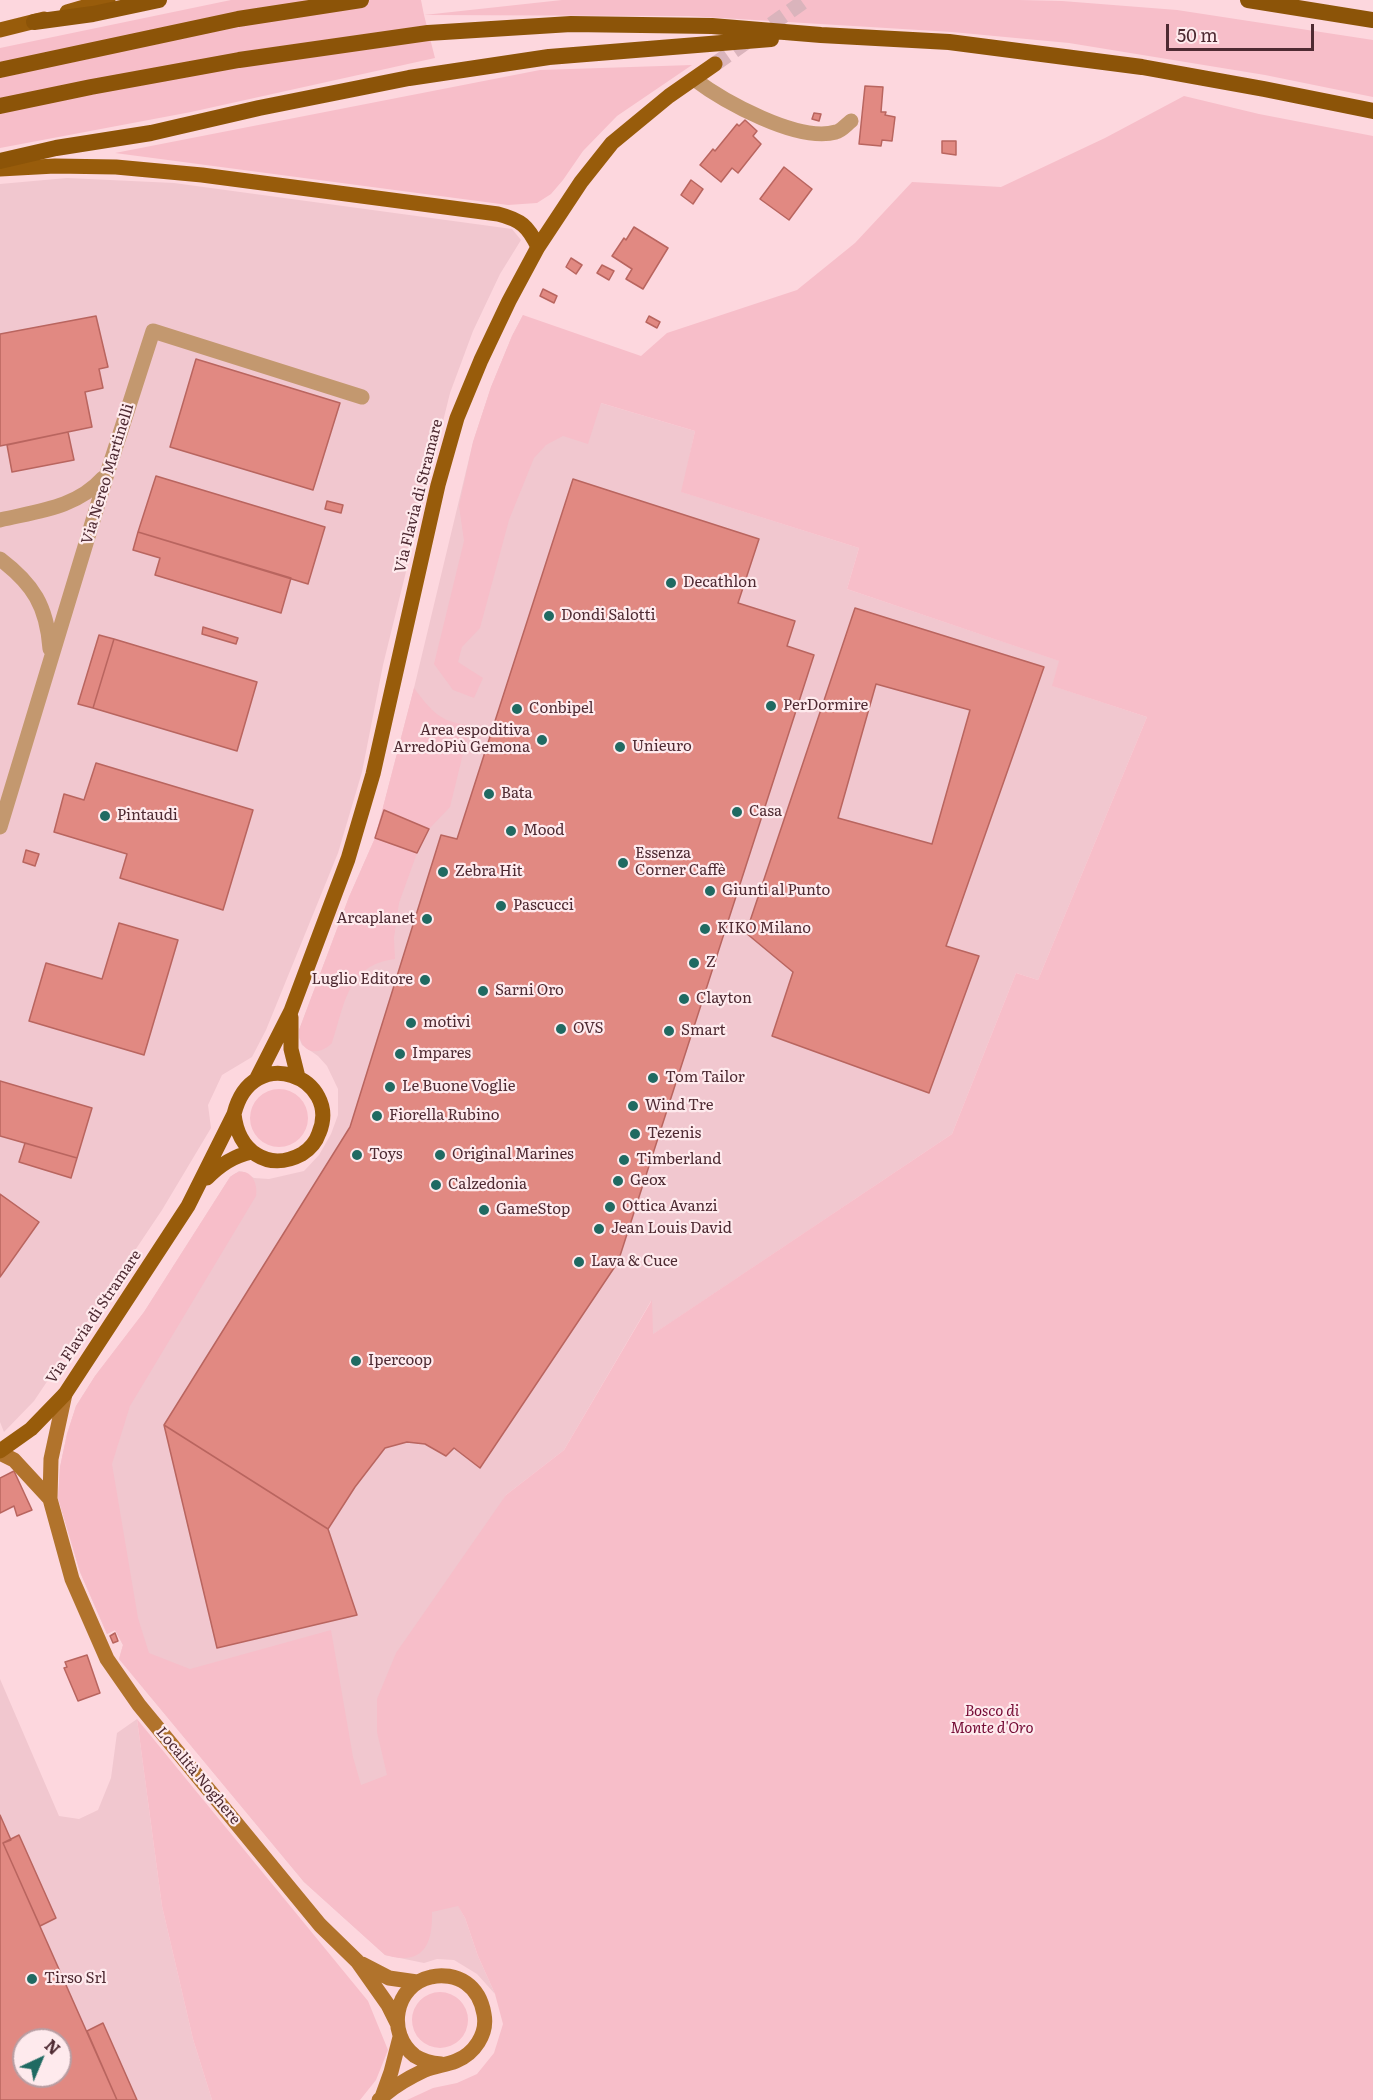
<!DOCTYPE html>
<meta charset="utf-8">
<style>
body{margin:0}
#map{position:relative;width:1373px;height:2100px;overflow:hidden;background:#fdd7de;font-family:Literata,serif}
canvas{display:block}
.north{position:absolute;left:12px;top:2028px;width:60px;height:60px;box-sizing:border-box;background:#feeaed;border:2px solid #b89da2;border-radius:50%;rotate:44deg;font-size:16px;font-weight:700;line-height:24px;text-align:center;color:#4e2a32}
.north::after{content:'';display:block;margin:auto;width:21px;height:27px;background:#206a62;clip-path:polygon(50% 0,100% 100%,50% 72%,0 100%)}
.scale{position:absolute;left:1166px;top:24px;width:148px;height:27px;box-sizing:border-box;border:3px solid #4e2a32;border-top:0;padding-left:8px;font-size:18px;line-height:21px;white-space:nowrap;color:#4e2a32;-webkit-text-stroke:4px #feeaed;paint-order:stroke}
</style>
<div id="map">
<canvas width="1373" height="2100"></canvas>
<div class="north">N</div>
<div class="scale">50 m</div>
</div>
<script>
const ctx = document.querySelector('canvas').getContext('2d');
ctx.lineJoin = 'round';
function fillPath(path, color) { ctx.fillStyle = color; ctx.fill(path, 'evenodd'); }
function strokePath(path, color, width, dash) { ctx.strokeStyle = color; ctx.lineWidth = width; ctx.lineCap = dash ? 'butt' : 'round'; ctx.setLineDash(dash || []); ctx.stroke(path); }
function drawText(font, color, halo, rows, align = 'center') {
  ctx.font = font + ' Literata,serif'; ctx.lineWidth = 4.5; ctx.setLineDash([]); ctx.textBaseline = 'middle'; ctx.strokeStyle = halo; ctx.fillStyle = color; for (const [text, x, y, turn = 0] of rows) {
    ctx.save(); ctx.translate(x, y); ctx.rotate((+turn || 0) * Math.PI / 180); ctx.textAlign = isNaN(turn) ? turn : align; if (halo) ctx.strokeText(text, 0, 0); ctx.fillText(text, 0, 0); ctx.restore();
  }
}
fillPath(new Path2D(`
 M67,178L174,183L512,229L521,240L500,274L473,331L450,393L383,665L362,772L338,853L266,1030L252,1057L222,1075L208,1105L211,1128L162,1210L34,1401L4,1432L0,1422V184Z
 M523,315L601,403L695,431L682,492L859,548L847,589L1060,661L1053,686L1147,717L1038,980L1016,973L952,1134L652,1335L651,1301L564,1450L506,1495L387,1775L465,1918L478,1956L495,1994L477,1974L454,1960L437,1959L424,1963L385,1955L304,1882L119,1659L123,1645L115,1630L107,1634L80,1572L58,1498L60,1467L67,1434L76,1406L95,1376L144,1312L230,1177L239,1171L244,1172L254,1178L269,1179L304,1171L319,1155L331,1134L338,1115V1089L327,1066L318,1056L302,1045L299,1038V1030L349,897L375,838L414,688L473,442L491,387L512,336Z
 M0,1679L59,1816L79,1819L98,1810L111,1778L117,1733L137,1719L162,1906L193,2039L212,2100H0ZM24,2040H60V2076H24Z`), '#f1c7cf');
fillPath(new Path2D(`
 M231,0H421L424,15L562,0H1019L1062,1L1177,10L1373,40V97L1265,75L1069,43L952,32L689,16L424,15L435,58L191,112L0,148V48Z
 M692,65L617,116L583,151L563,180L551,194L537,203L508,205L115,153L540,70Z
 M1184,96L1259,114L1373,136V2100H407L433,2088L457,2083L477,2074L494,2053L503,2024L495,1994L478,1956L465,1918L458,1906L432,1912C433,1946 422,1966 385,1955L304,1882L119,1659L123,1645L115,1630L107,1634L80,1572L58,1498L60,1467L67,1434L76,1406L95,1376L144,1312L230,1177C246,1163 259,1179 256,1196L130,1406L112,1464L138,1618L149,1653L190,1669L331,1630L353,1757L361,1785L387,1775L377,1732V1699L396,1653L506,1495L564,1450L652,1300L653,1334L952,1134L1016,973L1038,980L1147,717L1052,686L1059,661L847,589L859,548L681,492L695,431L601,403L588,444L563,436L546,445L534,458L509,520L480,628L462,647L458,662L483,678L474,698L453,690L434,664L464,541L459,506L473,442L491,387L512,336L523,315L641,356L667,333L797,290L855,243L912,182L1001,187L1105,138Z
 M414,688C431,711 441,723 470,725L450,807L429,829L417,853L399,903L394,938L395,959C347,965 345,1004 332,1043C317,1058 299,1052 299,1030L349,897L375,838Z
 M250 1118a29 29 0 1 1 58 0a29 29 0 1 1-58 0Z
 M137,1719L368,2001L388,2050L376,2080L360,2100H212L193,2039L162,1906Z
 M412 2020a28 28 0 1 1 56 0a28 28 0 1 1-56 0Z`), '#f7bec9');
const building = new Path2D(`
 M865,86L883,87L881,112H886L885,115L895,117L892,141L882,140L881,146L859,144Z
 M814,113L821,114L819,121L812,119Z
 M745,120L757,131L753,136L761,144L738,173L732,168L721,182L700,165L713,149L715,151L737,124L739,126Z
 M942,141H956V155L942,153Z
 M784,167L812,189L789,220L760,199Z
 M691,180L703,189L693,204L681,195Z
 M634,227L668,248L643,289L626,279L632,269L612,256L624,238L626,240Z
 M571,258L582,265L576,274L566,267Z
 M602,265L614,271L609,280L597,273Z
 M543,289L557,296L554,303L540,296Z
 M96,316L108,367L99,369L103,388L85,392L92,427L0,446V334Z
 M649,316L660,322L657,328L646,322Z
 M196,359L340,403L313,490L170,447Z
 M68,432L74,460L12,472L7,445Z
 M156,476L325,527L308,584L138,532Z
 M573,479L759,539L738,603L795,621L787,646L814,655L618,1262L480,1468L454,1448L446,1456L425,1444L407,1442L385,1448L355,1487L328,1529L164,1425L350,1127L441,835L457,839Z
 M327,501L343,505L341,513L325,509Z
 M138,532L291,578L281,613L155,575L160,558L133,550Z
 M855,608L1044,667L946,946L979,956L929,1093L772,1036L793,972L746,933Z
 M203,627L238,638L236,644L202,634Z
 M99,635L114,639L93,708L78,704Z
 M114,639L257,682L237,751L93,708Z
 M876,684L970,710L932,844L838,818Z
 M96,763L253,810L223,910L120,878L127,854L54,832L64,794L84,800Z
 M384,810L429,829L417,853L375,838Z
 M26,850L39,854L35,866L23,862Z
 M119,923L178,940L144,1055L29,1021L46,963L102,979Z
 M0,1081L92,1108L77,1158L0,1136Z
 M25,1143L77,1158L71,1178L19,1162Z
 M0,1194L39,1222L0,1277Z
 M164,1425L328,1529L357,1615L217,1648Z
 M14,1471L32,1510L17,1516L14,1506L0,1513V1478Z
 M115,1633L118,1641L113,1643L110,1636Z
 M87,1655L100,1693L78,1701L64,1668L67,1667L65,1662Z
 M0,1815L11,1840L3,1843L117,2100H0ZM24,2040H60V2076H24Z
 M19,1835L56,1918L40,1926L3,1843Z
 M103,2023L137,2100H117L87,2031Z`);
fillPath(building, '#e18982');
strokePath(building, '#b9655f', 1.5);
strokePath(new Path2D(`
 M715,64L806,0`), '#dab4bc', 15, [15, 8]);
strokePath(new Path2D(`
 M694,79C723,101 798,143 836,132C841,131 846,125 851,121
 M0,520C38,511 76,508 103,478
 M0,559C33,584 47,606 50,649
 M0,827L107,474L153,331L362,397`), '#c3986f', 15);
strokePath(new Path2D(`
 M65,1394L51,1459L50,1499L72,1579L107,1659L139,1705L320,1925L357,1961L388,2005L397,2023
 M0,1453L14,1460L50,1499
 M362,1964L389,1978L417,1982
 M382,2097L391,2072L400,2037
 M379,2100C391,2088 410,2077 425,2070C435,2066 446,2065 456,2061C474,2054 488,2034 484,2014C482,2002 476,1990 466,1983C456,1976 442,1974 431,1977C394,1985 386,2034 415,2056C423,2061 432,2063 441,2064`), '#b1732c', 15);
strokePath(new Path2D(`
 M67,12L108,0
 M0,30L44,19
 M0,169L55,166L116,167L202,175L498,214C521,220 528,226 538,247
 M291,1017V1049L298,1077
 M257,1078L291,1011L348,859L373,774L438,485L457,418L481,360L509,301L538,247L581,182L612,143L669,96L715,64
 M207,1178C220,1165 233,1156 252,1152
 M0,1451L31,1429L65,1394L188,1206L234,1114C252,1041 342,1078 319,1133C316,1142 310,1149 302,1154C267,1173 238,1150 234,1114`), '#985c0b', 15);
strokePath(new Path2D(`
 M1248,0L1373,20
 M34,22L93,14L159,0
 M0,70L238,19L361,0
 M0,106L91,87L239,60L428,33L571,24L712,26L821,35L949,42L1142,67L1264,89L1373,111
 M0,161L56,148L151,133L259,108L409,78L549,57L771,39`), '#8c5408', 16);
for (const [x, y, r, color] of [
 [671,583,6,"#206a62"],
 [549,616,6,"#206a62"],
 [771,706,6,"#206a62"],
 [517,709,6,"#206a62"],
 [542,740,6,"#206a62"],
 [620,747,6,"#206a62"],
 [489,794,6,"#206a62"],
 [737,812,6,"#206a62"],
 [105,816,6,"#206a62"],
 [511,831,6,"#206a62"],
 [623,863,6,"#206a62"],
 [443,872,6,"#206a62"],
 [710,891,6,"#206a62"],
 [501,906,6,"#206a62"],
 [427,919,6,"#206a62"],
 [705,929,6,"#206a62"],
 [694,963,6,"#206a62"],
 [425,980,6,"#206a62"],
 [483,991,6,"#206a62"],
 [684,999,6,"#206a62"],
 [411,1023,6,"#206a62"],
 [561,1029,6,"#206a62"],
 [669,1031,6,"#206a62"],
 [400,1054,6,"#206a62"],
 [653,1078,6,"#206a62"],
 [390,1087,6,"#206a62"],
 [633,1106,6,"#206a62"],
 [377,1116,6,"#206a62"],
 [635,1134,6,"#206a62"],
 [357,1155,6,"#206a62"],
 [440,1155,6,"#206a62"],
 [624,1160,6,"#206a62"],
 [618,1181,6,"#206a62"],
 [436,1185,6,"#206a62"],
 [610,1207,6,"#206a62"],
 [484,1210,6,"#206a62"],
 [599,1229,6,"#206a62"],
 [579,1262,6,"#206a62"],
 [356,1361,6,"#206a62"],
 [32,1979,6,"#206a62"]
]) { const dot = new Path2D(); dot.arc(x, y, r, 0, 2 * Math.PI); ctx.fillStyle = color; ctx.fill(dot); strokePath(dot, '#feeaed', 2); }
drawText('15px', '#4e2a32', '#feeaed', [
 ["Via Nereo Martinelli",108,474,-73],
 ["Via Flavia di Stramare",419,496,-76],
 ["Via Flavia di Stramare",94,1317,-56],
 ["Località Noghere",198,1776,50]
]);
drawText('15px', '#4e2a32', '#feeaed', [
 ["Decathlon",683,583],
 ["Dondi Salotti",561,616],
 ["PerDormire",783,706],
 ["Conbipel",529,709],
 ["Area espoditiva",530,731,"right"],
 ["ArredoPiù Gemona",530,748,"right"],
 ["Unieuro",632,747],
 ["Bata",501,794],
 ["Casa",749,812],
 ["Pintaudi",117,816],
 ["Mood",523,831],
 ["Essenza",635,854],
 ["Corner Caffè",635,871],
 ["Zebra Hit",455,872],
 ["Giunti al Punto",722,891],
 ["Pascucci",513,906],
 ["Arcaplanet",415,919,"right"],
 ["KIKO Milano",717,929],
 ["Z",706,963],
 ["Luglio Editore",413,980,"right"],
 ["Sarni Oro",495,991],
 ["Clayton",696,999],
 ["motivi",423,1023],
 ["OVS",573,1029],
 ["Smart",681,1031],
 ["Impares",412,1054],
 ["Tom Tailor",665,1078],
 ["Le Buone Voglie",402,1087],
 ["Wind Tre",645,1106],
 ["Fiorella Rubino",389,1116],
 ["Tezenis",647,1134],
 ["Toys",369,1155],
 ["Original Marines",452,1155],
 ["Timberland",636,1160],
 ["Geox",630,1181],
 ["Calzedonia",448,1185],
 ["Ottica Avanzi",622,1207],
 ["GameStop",496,1210],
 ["Jean Louis David",611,1229],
 ["Lava & Cuce",591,1262],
 ["Ipercoop",368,1361],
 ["Tirso Srl",44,1979]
], 'left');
drawText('italic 15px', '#740a34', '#feeaed', [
 ["Bosco di",992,1712],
 ["Monte d'Oro",992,1729]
]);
</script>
